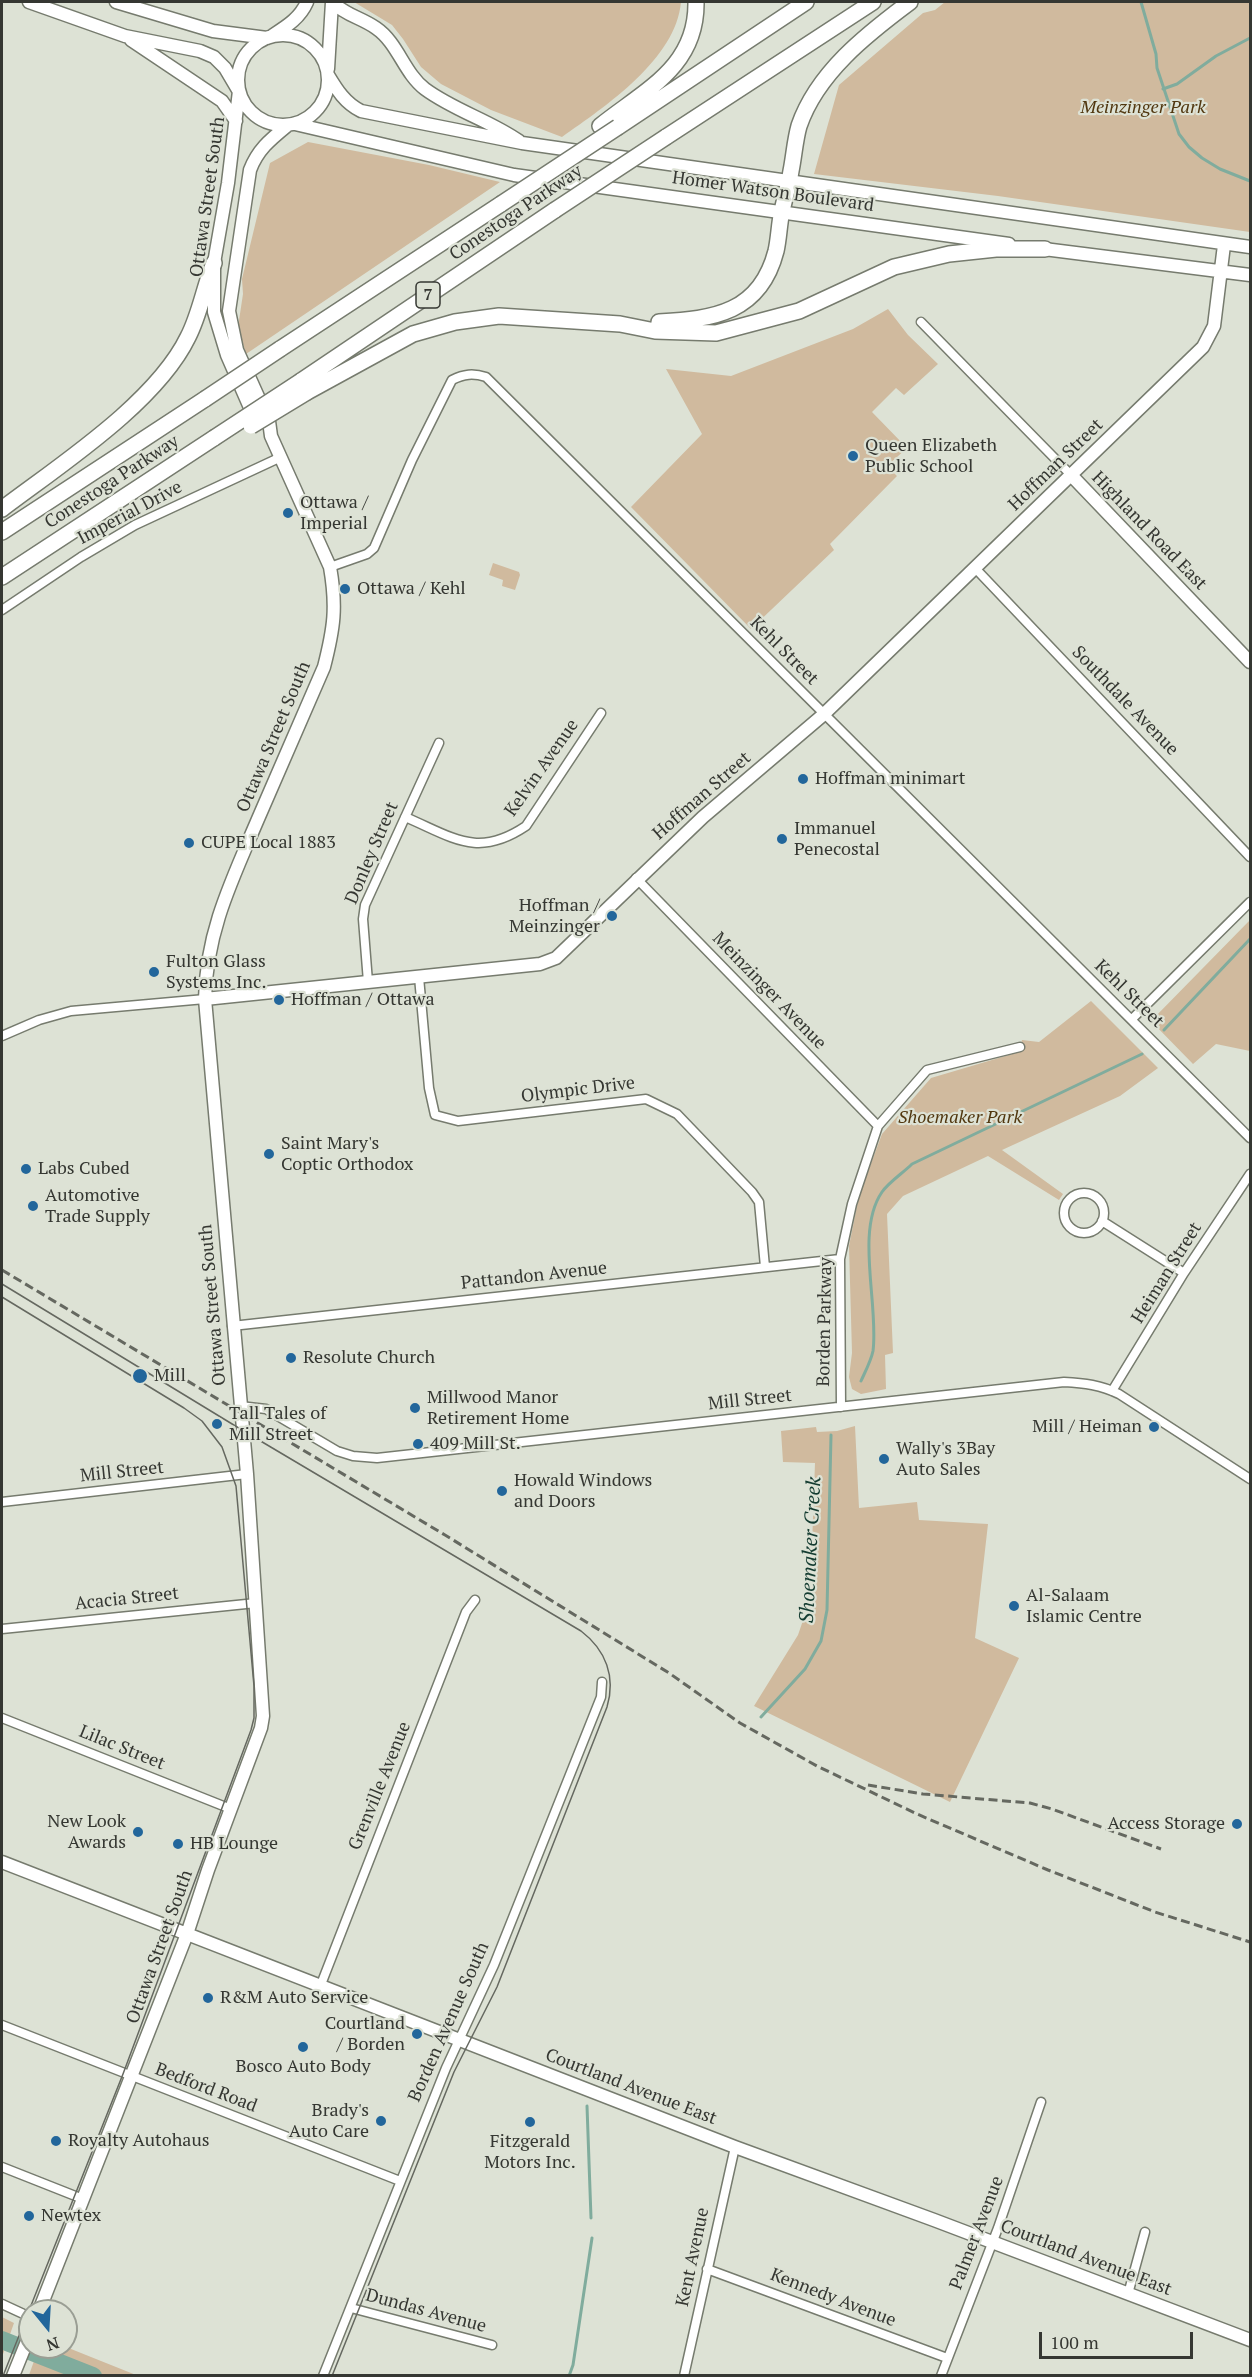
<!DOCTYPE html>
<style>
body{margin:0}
#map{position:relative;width:1252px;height:2377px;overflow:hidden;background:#dde2d5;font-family:"PT Serif",serif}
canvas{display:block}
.frame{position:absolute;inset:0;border:3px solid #353732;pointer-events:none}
.north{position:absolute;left:18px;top:2299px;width:60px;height:60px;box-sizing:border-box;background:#dde2d5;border:2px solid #9a9e94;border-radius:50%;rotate:162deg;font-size:16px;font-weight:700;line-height:24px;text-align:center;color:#353732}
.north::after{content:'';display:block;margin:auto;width:21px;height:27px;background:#22669b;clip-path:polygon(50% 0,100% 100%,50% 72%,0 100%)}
.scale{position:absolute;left:1039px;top:2332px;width:154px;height:27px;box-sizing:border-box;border:3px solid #353732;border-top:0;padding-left:8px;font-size:18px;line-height:21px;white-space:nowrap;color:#353732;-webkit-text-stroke:4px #dde2d5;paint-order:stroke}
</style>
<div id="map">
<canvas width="1252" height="2377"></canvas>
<div class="frame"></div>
<div class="north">N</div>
<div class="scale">100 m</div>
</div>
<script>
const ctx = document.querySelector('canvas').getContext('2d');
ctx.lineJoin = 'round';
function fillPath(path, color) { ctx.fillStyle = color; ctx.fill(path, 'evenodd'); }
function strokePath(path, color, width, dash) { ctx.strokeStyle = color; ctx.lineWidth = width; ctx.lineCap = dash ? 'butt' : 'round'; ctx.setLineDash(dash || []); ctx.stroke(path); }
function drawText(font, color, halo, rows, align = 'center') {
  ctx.font = font + ' "PT Serif",serif'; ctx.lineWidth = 4.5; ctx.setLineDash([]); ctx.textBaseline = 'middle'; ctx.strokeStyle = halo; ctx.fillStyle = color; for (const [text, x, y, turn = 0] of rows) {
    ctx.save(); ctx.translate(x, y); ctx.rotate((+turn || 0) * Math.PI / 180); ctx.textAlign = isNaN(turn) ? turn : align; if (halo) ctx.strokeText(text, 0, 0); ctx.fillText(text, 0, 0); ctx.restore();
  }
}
fillPath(new Path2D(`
 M354,2H681C676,59 606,106 562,137L491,110L441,84L421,67L403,39L392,25Z
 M945,2H1250V232L998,196L814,174L839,85L923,13L935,10Z
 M308,142L429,165L500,182L246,354L238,327L243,294L242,279L270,163Z
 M888,309L908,335L938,364L904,395L896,388L872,412L907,448L887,466L897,476L830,544L834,550L751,629L631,507L702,434L666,369L731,376L853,329Z
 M493,563L519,572L520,575L515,590L502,586L503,580L489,575Z
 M1250,920V1051L1216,1044L1193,1064L1151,1021Z
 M1091,1001L1158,1068L1120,1096L1002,1150L1063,1194L1059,1200L988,1156L903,1196L887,1214L893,1353L885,1355L886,1389L861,1394L852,1389L849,1377L852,1353L849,1246L859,1196L882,1134L931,1078L1019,1052L1022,1040L1039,1042Z
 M855,1426L859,1508L917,1502L919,1520L988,1524L975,1638L1019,1658L950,1802L754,1706L798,1635L810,1600L815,1463L783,1462L781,1431L816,1427L817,1432L837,1431Z
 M2,2317L14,2323L2,2357Z
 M39,2347H66L136,2375H29Z`), '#d0ba9e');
strokePath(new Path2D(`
 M1141,2L1156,54L1157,68L1179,134L1189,147L1202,158L1220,169L1250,181
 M1163,89L1177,84L1216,56L1250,38
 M1164,1030L1250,939
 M861,1381C865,1372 871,1361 873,1351C879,1305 855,1231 882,1192C889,1182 903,1173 912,1164L1142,1054
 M761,1717L805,1669L821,1641L827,1610L831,1435
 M587,2106L591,2218
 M569,2376L573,2365L592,2238`), '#80ac9d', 3);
strokePath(new Path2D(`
 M2,2340L93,2376`), '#80ac9d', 18);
const street = new Path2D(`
 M921,322L1071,475
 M330,567L367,554L374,548L412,460L452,380C464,374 473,373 486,377L1250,1138
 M975,568L1250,857
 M2,610L81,557L135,525L281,457
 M405,817C453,837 477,859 526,826L601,713
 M636,878L878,1126
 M419,977L429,1088L435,1115L458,1121L646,1099L677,1114L752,1192L759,1202L765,1267
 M368,982L363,919L365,905L439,743
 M1132,1019L1250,902
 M2,1036L39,1020L71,1011L205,999
 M1064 1213a20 20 0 1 1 40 0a20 20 0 1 1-40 0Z
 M1102,1221L1184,1273
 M232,1326L840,1259
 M1112,1391L1184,1273L1250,1174
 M240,1406L266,1409L337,1451L353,1456L377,1458L1064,1382C1084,1383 1101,1385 1119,1394L1250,1479
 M841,1407L840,1259L852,1204L878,1126L927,1070L1020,1047
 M2,1502L247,1474
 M2,1629L256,1603
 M2,1718L231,1809
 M320,1987L466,1612L475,1600
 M2,2025L400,2181
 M2,2167L83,2199
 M707,2269L947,2358
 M1128,2294L1145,2232
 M2,2304L30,2317
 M351,2308L492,2345
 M323,2376L446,2068L494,1965L601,1697L602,1682
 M684,2376L735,2147
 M941,2376L998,2228L1041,2102`);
const secondary = new Path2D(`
 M29,2L125,36L200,51L214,57L225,68L238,90
 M116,2L213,31L267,38
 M332,2C347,16 360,17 376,28C398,43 404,73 425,89C455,111 489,120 519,141
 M238 80a45 45 0 1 1 90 0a45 45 0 1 1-90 0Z
 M273,35C287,26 300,18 307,2
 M131,40L222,101L236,121
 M328,69L332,2
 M328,75C337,90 345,103 361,111L522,143L1250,247
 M239,91L228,183L214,263V312L227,355L255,419
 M295,124L514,175L1009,244
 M1036,248L1250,275
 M1071,475L1250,662
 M205,999L540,964L556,958L703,817L823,715L1203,347L1214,326L1224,245
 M2,1862L735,2147L934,2220L1250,2340
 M39,2311L187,1934L208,1870L261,1728L263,1716L247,1474L205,999C206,932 232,880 258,819C280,768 302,717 324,667C334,628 337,607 330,567L271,436L269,421L237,350L229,311L250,170C258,149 271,139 288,125
 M13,2376L30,2334`);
const highway = new Path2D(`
 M600,126C645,90 697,67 696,2
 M618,127L806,2
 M666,137L873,2
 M659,322C714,319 760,313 776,251C779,238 779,224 782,211C785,197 789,184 791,171C794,156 795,140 799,126C817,73 867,34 910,2
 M280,349L501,204
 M301,381L555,210
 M307,392L413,334L455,322L499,316L620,324L655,331L716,333L799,311L894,267L949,254L996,249H1045
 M2,509C60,465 156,403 188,337C200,314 204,287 214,263
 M2,532L205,399
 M2,577L214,438`);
strokePath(street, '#767b6e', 11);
strokePath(secondary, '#767b6e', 15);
strokePath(highway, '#767b6e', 18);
strokePath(street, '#fff', 8);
strokePath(secondary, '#fff', 12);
strokePath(highway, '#fff', 15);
strokePath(new Path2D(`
 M2,1284L242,1430L581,1631C606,1650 616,1677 607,1707L497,1987L454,2072L332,2376
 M2,1297L184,1408L202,1421L222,1447L236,1486L254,1686V1718L251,1730L123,2074L3,2376`), '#656860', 1.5);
strokePath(new Path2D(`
 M2,1270L445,1535L669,1673L740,1723L817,1766L917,1814L1048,1870L1155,1912L1250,1942
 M868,1785L923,1794L1030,1803L1052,1809L1161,1849`), '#656860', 3, [9, 4.5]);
const highwayBridge = new Path2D(`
 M501,204L618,127
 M555,210L666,137
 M205,399L280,349
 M251,426L307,392
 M214,438L301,381`);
strokePath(highwayBridge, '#767b6e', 18, []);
strokePath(highwayBridge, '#fff', 15);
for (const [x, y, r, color] of [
 [853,456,6,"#22669b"],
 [288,513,6,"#22669b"],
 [345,589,6,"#22669b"],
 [803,779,6,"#22669b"],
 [782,839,6,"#22669b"],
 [189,843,6,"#22669b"],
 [612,916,6,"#22669b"],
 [154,972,6,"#22669b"],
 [279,1000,6,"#22669b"],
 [269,1154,6,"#22669b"],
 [26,1169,6,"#22669b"],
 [33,1206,6,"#22669b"],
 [291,1358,6,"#22669b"],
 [140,1376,8,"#22669b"],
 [415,1408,6,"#22669b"],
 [217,1424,6,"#22669b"],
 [1154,1427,6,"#22669b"],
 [418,1444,6,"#22669b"],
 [884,1459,6,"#22669b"],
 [502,1491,6,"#22669b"],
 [1014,1606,6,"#22669b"],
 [1237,1824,6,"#22669b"],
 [138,1832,6,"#22669b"],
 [178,1844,6,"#22669b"],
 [208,1998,6,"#22669b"],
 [417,2034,6,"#22669b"],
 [303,2047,6,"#22669b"],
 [381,2121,6,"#22669b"],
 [530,2122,6,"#22669b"],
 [56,2141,6,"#22669b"],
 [29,2216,6,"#22669b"]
]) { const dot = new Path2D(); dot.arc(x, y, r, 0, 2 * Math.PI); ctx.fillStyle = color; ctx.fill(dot); strokePath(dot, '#dde2d5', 2); }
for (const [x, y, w] of [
 [428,295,24]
]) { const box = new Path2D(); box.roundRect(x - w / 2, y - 13, w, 26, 4.5); ctx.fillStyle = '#dde2d5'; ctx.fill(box); strokePath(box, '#353732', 1.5); }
drawText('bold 16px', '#353732', null, [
 ["7",428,295]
]);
drawText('italic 18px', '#51370f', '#dde2d5', [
 ["Meinzinger Park",1143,108],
 ["Shoemaker Park",960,1118]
]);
drawText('18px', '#353732', '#dde2d5', [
 ["Homer Watson Boulevard",773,192,8],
 ["Ottawa Street South",208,197,-82],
 ["Conestoga Parkway",516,213,-34],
 ["Hoffman Street",1056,465,-44],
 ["Conestoga Parkway",112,482,-33],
 ["Imperial Drive",130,513,-28],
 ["Highland Road East",1149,531,46],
 ["Kehl Street",784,651,45],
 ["Southdale Avenue",1125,701,46],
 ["Ottawa Street South",274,737,-67],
 ["Kelvin Avenue",542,768,-55],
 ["Hoffman Street",702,796,-41],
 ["Donley Street",372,853,-67],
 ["Meinzinger Avenue",769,991,46],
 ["Kehl Street",1129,994,44],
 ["Olympic Drive",578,1090,-7],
 ["Heiman Street",1167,1273,-58],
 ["Pattandon Avenue",534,1276,-6],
 ["Ottawa Street South",213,1305,-95],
 ["Borden Parkway",825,1322,-89],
 ["Mill Street",750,1400,-6],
 ["Mill Street",122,1472,-6],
 ["Acacia Street",127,1599,-6],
 ["Lilac Street",122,1748,22],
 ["Grenville Avenue",380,1786,-68],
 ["Ottawa Street South",160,1947,-70],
 ["Borden Avenue South",449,2022,-66],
 ["Courtland Avenue East",631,2087,21],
 ["Bedford Road",206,2088,21],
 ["Palmer Avenue",977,2233,-69],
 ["Kent Avenue",693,2257,-78],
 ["Courtland Avenue East",1086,2258,21],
 ["Kennedy Avenue",833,2298,21],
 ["Dundas Avenue",426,2311,15]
]);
drawText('18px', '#353732', '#dde2d5', [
 ["Queen Elizabeth",865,446],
 ["Public School",865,467],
 ["Ottawa /",300,503],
 ["Imperial",300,524],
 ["Ottawa / Kehl",357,589],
 ["Hoffman minimart",815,779],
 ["Immanuel",794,829],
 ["Penecostal",794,850],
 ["CUPE Local 1883",201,843],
 ["Hoffman /",600,906,"right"],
 ["Meinzinger",600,927,"right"],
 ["Fulton Glass",166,962],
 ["Systems Inc.",166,983],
 ["Hoffman / Ottawa",291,1000],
 ["Saint Mary's",281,1144],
 ["Coptic Orthodox",281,1165],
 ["Labs Cubed",38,1169],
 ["Automotive",45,1196],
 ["Trade Supply",45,1217],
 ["Resolute Church",303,1358],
 ["Mill",154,1376],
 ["Millwood Manor",427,1398],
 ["Retirement Home",427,1419],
 ["Tall Tales of",229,1414],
 ["Mill Street",229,1435],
 ["Mill / Heiman",1142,1427,"right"],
 ["409 Mill St.",430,1444],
 ["Wally's 3Bay",896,1449],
 ["Auto Sales",896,1470],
 ["Howald Windows",514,1481],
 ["and Doors",514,1502],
 ["Al-Salaam",1026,1596],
 ["Islamic Centre",1026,1617],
 ["New Look",126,1822,"right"],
 ["Awards",126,1843,"right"],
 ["Access Storage",1225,1824,"right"],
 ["HB Lounge",190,1844],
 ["R&M Auto Service",220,1998],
 ["Courtland",405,2024,"right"],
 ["/ Borden",405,2045,"right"],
 ["Bosco Auto Body",303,2067,"center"],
 ["Brady's",369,2111,"right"],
 ["Auto Care",369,2132,"right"],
 ["Royalty Autohaus",68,2141],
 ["Fitzgerald",530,2142,"center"],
 ["Motors Inc.",530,2163,"center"],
 ["Newtex",41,2216]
], 'left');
drawText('italic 20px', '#143c31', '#dde2d5', [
 ["Shoemaker Creek",811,1550,-87]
]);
</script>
